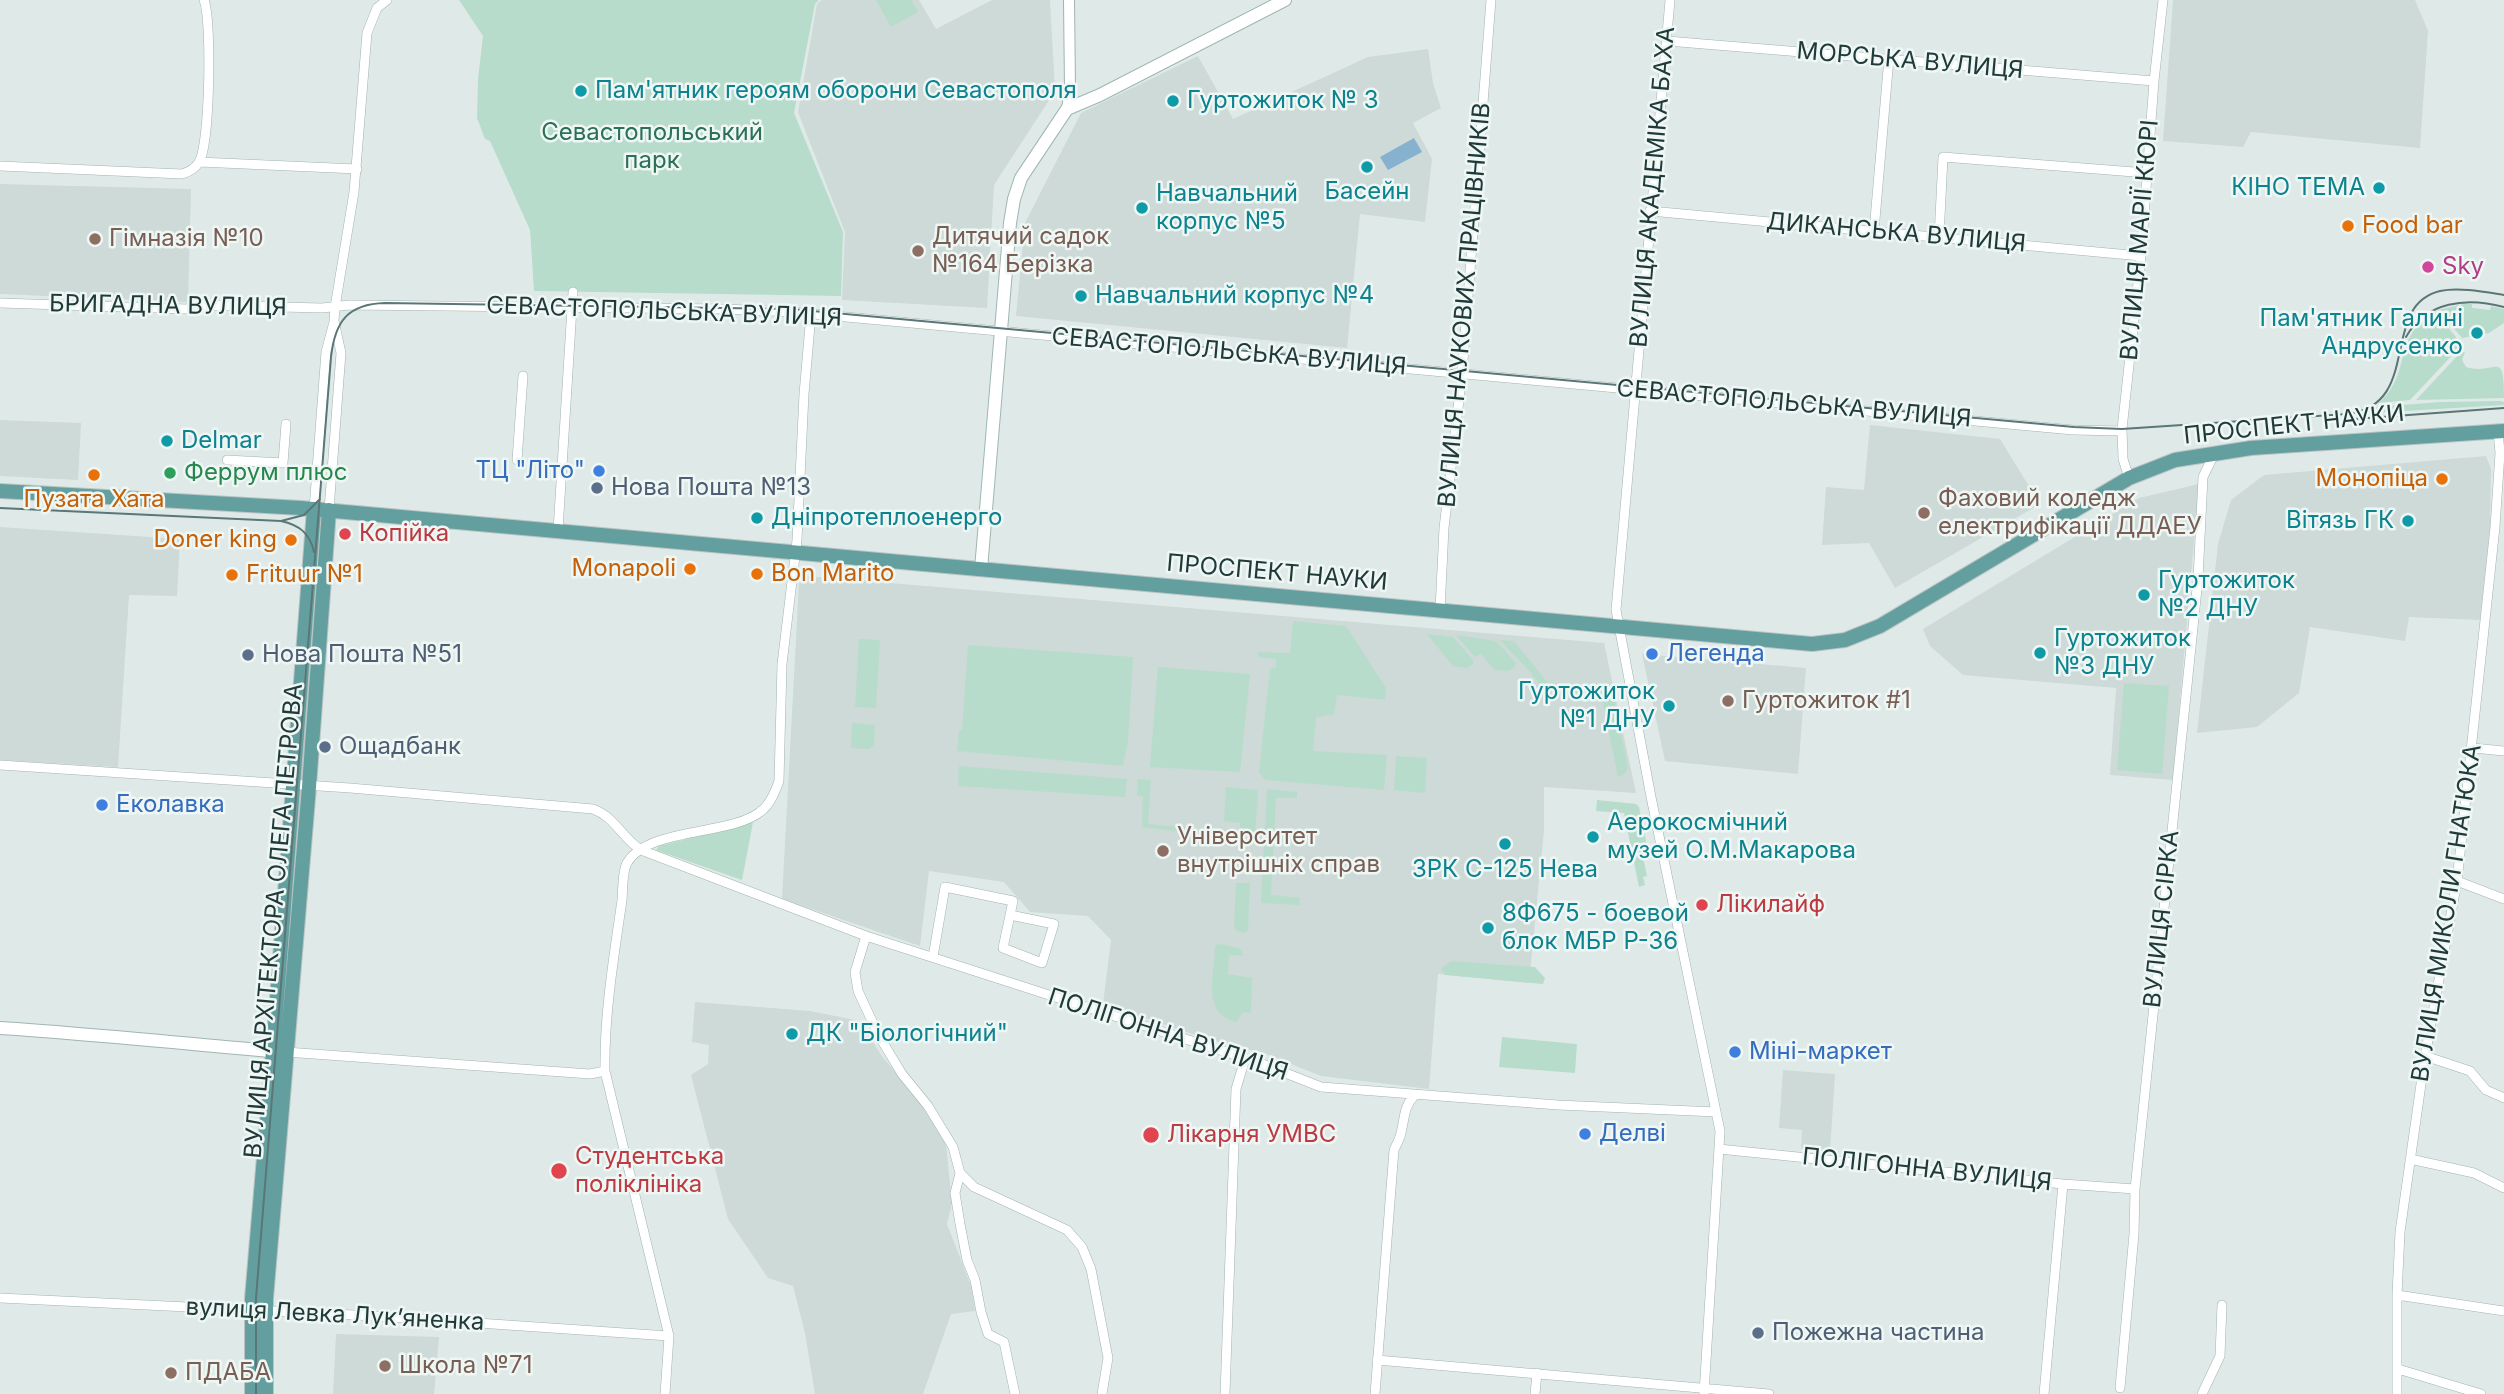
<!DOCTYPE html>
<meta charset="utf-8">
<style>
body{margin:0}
canvas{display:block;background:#dfeae8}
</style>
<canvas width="2504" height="1394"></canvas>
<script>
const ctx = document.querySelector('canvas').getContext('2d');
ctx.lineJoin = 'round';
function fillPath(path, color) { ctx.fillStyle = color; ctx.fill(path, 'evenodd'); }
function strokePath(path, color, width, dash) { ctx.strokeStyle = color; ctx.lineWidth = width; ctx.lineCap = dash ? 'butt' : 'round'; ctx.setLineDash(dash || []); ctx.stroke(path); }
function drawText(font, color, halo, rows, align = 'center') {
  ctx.font = font + ' Inter,sans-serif'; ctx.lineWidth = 5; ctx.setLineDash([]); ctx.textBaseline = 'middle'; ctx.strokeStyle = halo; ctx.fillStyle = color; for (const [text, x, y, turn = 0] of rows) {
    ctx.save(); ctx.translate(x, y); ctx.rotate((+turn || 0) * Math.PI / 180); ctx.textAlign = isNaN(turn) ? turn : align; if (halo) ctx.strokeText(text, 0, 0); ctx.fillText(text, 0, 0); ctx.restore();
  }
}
fillPath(new Path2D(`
 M822,0H919L936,29L992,0H1050L1055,91L994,185L987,308L842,300L845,232L798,112L817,4Z
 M2173,0H2415L2428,31L2420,148L2251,132L2243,147L2163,141Z
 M1428,49L1433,83L1441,108L1413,123L1432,159L1425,222L1360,214L1347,348L1016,316L1025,223L1081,113L1198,56L1233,119L1368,57Z
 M0,184L191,189L188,302L0,294Z
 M0,420L81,423L78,480L0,476Z
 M1870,425L2000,439L2040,504L1895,588L1869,543L1822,545L1826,487L1864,490Z
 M2486,456L2491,469L2490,527L2480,620L2409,617L2405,641L2310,627L2299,693L2257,727L2197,733L2218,544L2231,500L2264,475Z
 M2199,484L2173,780L2110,775L2116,688L1963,675L1930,646L1923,629L2139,498Z
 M0,527L180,539L177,596L129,595L118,767L0,760Z
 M807,576L1604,643L1636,793L1544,787V830L1529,983L1438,974L1429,1089L1321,1076L1261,1052L1228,1046L1103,1004L1111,940L1088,916L1030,912L1004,882L929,871L920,946L782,899L799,583Z
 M1642,654L1806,668L1798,774L1665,761Z
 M695,1002L810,1011L860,1021L881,1055L913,1093L934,1124L946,1144L952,1203L947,1224L971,1286L975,1311L951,1314L923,1394H815L805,1333L793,1286L768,1278L728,1219L691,1075L708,1064L709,1045L692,1042Z
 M1783,1070L1835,1074L1830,1152L1801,1149L1802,1130L1779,1128Z
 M336,1334L439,1337L434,1394H333Z`), '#cddad7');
fillPath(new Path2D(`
 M459,0H819L815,4L794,113L843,232L841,296L534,291L530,230L490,141L485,139L477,118L478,79L483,36Z
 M876,0H911L918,12L891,27Z
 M2464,304H2472V308L2490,310L2491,306L2504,309V323L2489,333L2462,338L2438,310Z
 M2435,312L2456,337L2459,348L2410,400L2379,403C2406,378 2397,355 2414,330C2419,322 2427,317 2435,312Z
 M2465,352L2462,360L2466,367C2496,376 2504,347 2504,398L2416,400L2460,353Z
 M2440,402L2500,401L2504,402V405L2372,413L2377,407Z
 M1293,621L1346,626L1386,688L1385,700L1337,695L1334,714L1316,717L1313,751L1387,755L1384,790L1265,780L1259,772L1270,669L1276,667V659L1258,657V652L1290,653Z
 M1427,634L1453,637L1473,660V664L1467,668L1453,666Z
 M1456,635L1496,641L1515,662V667L1508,671L1494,670L1481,654L1475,657Z
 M859,639L880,640L876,708L855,707Z
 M1500,640L1514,641L1547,682L1543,685L1541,697L1530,695L1539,683C1527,666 1513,655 1500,640Z
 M968,645L1133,657L1128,742L1123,766L957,751L959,731L962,730Z
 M1158,667L1250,674L1240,772L1150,767Z
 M2124,683L2169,686L2162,774L2117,770Z
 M1600,688L1612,689L1628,768L1623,775L1618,777Z
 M852,723L875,725L874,746L869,749L851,748Z
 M1396,756L1427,758L1425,793L1394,790Z
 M959,766L1127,779L1125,797L958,786Z
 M1138,779L1151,780L1148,824L1192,828V833L1142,827L1143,796H1137Z
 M1226,787L1257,790L1258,794L1255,835H1240V823L1224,821Z
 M1267,789L1297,792V798H1276L1271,895L1300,898L1299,905L1261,903Z
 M1597,800L1636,804L1639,807L1647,846L1642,853L1647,876L1643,877L1645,885L1639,887L1624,813L1596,811Z
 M753,822L742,880L656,850L659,846Z
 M1236,883H1250L1248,929L1246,933L1236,931L1234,924Z
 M1222,944L1241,949L1243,956L1229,955L1228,974L1252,978L1251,1013L1243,1012L1236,1022C1202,1013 1214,977 1215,949L1216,945Z
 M1451,961L1535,967L1545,978L1543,984L1445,975L1441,969Z
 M1502,1037L1577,1044L1575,1073L1499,1067Z`), '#b8dccb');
fillPath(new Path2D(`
 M1414,138L1422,152L1388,170L1380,157Z`), '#87b2cf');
const minor = new Path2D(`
 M1670,0L1616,610L1651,797L1720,1131L1704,1394
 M1667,41L2154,81
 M199,162L357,169
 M0,166L182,174C189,172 195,169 199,162C210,145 212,20 204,0
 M1650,211L2141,256
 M1874,231L1889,58
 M1939,237L1943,157L2147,173
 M0,303L187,309L197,305L322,308L349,305L725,309L792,312L2073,430L2122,431
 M227,460L283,463L286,424
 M517,460L523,376
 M2129,478L2123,459L2122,429L2141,256L2154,81L2163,0
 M314,509L326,352L334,322
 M329,510L341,353L334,321L335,307L354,192L367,33L377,8L387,0
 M558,530L573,292
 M1440,610L1444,528L1462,374L1491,0
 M2473,748L2504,751
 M0,765L350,788L593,809C615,817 622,838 641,850L866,936L1260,1063L1321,1087L1558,1105L1716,1112
 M2457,881L2504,899
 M866,936L855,972L858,991L879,1036L902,1074L928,1106L953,1147L960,1173L955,1193L960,1224L967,1260L975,1280L981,1312L988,1334L1004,1342L1015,1394
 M933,957L945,887L1013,901L1003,948L1042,963L1054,924L1010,915
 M286,1052L590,1074L605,1071
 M2425,1056L2470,1071L2486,1090L2504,1098
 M1719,1149L2063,1184L2135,1189
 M2410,1159L2474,1173L2504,1188
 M960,1173L974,1187L1067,1230L1082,1247L1091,1269L1108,1358L1102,1394
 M2397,1295L2504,1311
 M0,1298L375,1316L669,1336
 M1377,1360L1769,1394
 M2398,1369L2481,1394
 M2120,1388L2134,1234L2135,1189L2198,579L2203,477L2215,452
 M665,1394L669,1336L605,1071C604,1015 614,956 622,900C623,890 622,872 627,863C648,827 729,836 760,812C770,805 775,792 779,781L782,664L797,540L804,394L811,314
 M1225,1394L1236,1089L1245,1059
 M1375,1394L1394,1150C1396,1145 1400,1139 1401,1133C1405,1118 1403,1107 1415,1095
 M1535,1394L1537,1373
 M2044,1394L2063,1184
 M2202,1394L2220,1356L2222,1305
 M2397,1394V1295L2400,1232L2425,1056L2457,881L2495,527L2500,453L2498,431`);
const tertiary = new Path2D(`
 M1067,109L1070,89L1069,0`);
const secondary = new Path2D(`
 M981,569L1010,223L1014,199L1021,178L1067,109L1100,95L1285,0
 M0,1028C94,1034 188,1044 282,1052`);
const primary = new Path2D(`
 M0,491L301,508L1812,644L1845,640L1880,626L2129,478L2175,460L2251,448L2504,431
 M252,1394V1298L273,1051L314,509
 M266,1394V1299L309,787L329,510`);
strokePath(minor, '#a2b2b0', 10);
strokePath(tertiary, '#a2b2b0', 12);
strokePath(secondary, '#9eb6b3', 14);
strokePath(primary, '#bcc4c4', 16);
strokePath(minor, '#fff', 9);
strokePath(tertiary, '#fff', 10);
strokePath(secondary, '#fff', 12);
strokePath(primary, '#649f9f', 14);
strokePath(new Path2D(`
 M2406,337C2426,301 2467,297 2504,307
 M2354,419L2504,408
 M0,508L281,521L304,515L320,499
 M281,521C299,525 310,533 314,552
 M256,1394V1298L331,357C335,321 348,304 385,303L791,309L2074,427L2122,429L2347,414C2424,405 2378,306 2440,291C2459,287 2485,292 2504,295`), '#5b7676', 2);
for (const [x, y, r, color] of [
 [581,91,7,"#0f9aa8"],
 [1173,101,7,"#0f9aa8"],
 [1367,167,7,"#0f9aa8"],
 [2379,188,7,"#0f9aa8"],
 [1142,208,7,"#0f9aa8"],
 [2348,226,7,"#e8710a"],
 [95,239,7,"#8d6e63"],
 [918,251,7,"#8d6e63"],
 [2428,267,7,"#d1479c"],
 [1081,296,7,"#0f9aa8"],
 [2477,333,7,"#0f9aa8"],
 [167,441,7,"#0f9aa8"],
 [599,471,7,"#3f7fe0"],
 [170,473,7,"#2e9e5b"],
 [94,475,7,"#e8710a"],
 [2442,479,7,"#e8710a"],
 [597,488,7,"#5c6f8a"],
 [1924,513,7,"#8d6e63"],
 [757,518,7,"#0f9aa8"],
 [2408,521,7,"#0f9aa8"],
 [345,534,7,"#e0444e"],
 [291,540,7,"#e8710a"],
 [690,569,7,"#e8710a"],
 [757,574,7,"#e8710a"],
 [232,575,7,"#e8710a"],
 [2144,595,7,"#0f9aa8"],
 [2040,653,7,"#0f9aa8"],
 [1652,654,7,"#3f7fe0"],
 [248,655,7,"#5c6f8a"],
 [1728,701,7,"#8d6e63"],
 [1669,706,7,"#0f9aa8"],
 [325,747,7,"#5c6f8a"],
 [102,805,7,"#3f7fe0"],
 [1593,837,7,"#0f9aa8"],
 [1505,844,7,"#0f9aa8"],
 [1163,851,7,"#8d6e63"],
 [1702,905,7,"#e0444e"],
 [1488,928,7,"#0f9aa8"],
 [792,1034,7,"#0f9aa8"],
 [1735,1052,7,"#3f7fe0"],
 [1585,1134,7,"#3f7fe0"],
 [1151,1135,9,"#e0444e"],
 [559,1171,9,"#e0444e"],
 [1758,1333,7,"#5c6f8a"],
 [385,1366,7,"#8d6e63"],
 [171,1373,7,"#8d6e63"]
]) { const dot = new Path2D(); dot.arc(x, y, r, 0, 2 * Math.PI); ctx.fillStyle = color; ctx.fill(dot); strokePath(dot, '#eff7f5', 2.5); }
drawText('24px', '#203a3a', '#eff7f5', [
 ["МОРСЬКА ВУЛИЦЯ",1910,61,5],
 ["ВУЛИЦЯ АКАДЕМІКА БАХА",1653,187,-85],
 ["ДИКАНСЬКА ВУЛИЦЯ",1896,233,5],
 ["ВУЛИЦЯ МАРІЇ КЮРІ",2140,240,-85],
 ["ВУЛИЦЯ НАУКОВИХ ПРАЦІВНИКІВ",1465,305,-85],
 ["БРИГАДНА ВУЛИЦЯ",168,306,1],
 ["СЕВАСТОПОЛЬСЬКА ВУЛИЦЯ",664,312,2],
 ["СЕВАСТОПОЛЬСЬКА ВУЛИЦЯ",1229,352,5],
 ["СЕВАСТОПОЛЬСЬКА ВУЛИЦЯ",1794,404,5],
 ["ПРОСПЕКТ НАУКИ",2294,425,-6],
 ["ПРОСПЕКТ НАУКИ",1277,573,5],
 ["ВУЛИЦЯ МИКОЛИ ГНАТЮКА",2447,913,-81],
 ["ВУЛИЦЯ СІРКА",2162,919,-84],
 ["ВУЛИЦЯ АРХІТЕКТОРА ОЛЕГА ПЕТРОВА",274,921,-85],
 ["ПОЛІГОННА ВУЛИЦЯ",1168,1035,18],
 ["ПОЛІГОННА ВУЛИЦЯ",1927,1170,6],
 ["вулиця Левка Лукʼяненка",335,1315,3]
]);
drawText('24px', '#0d838f', '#eff7f5', [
 ["Пам'ятник героям оборони Севастополя",595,91],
 ["Гуртожиток № 3",1187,101],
 ["КІНО ТЕМА",2365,188,"right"],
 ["Басейн",1367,192,"center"],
 ["Навчальний",1156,194],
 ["корпус №5",1156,222],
 ["Навчальний корпус №4",1095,296],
 ["Пам'ятник Галині",2463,319,"right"],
 ["Андрусенко",2463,347,"right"],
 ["Delmar",181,441],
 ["Дніпротеплоенерго",771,518],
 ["Вітязь ГК",2394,521,"right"],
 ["Гуртожиток",2158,581],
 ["№2 ДНУ",2158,609],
 ["Гуртожиток",2054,639],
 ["№3 ДНУ",2054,667],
 ["Гуртожиток",1655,692,"right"],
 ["№1 ДНУ",1655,720,"right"],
 ["Аерокосмічний",1607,823],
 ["музей О.М.Макарова",1607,851],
 ["ЗРК С-125 Нева",1505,870,"center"],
 ["8Ф675 - боевой",1502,914],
 ["блок МБР Р-36",1502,942],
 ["ДК \"Біологічний\"",806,1034]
], 'left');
drawText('24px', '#2b7058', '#eff7f5', [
 ["Севастопольський",652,133],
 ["парк",652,161]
]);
drawText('24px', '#c56008', '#eff7f5', [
 ["Food bar",2362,226],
 ["Монопіца",2428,479,"right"],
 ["Пузата Хата",94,500,"center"],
 ["Doner king",277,540,"right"],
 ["Monapoli",676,569,"right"],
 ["Bon Marito",771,574],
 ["Frituur №1",246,575]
], 'left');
drawText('24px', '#785e54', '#eff7f5', [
 ["Дитячий садок",932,237],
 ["№164 Берізка",932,265],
 ["Гімназія №10",109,239],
 ["Фаховий коледж",1938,499],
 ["електрифікації ДДАЕУ",1938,527],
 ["Гуртожиток #1",1742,701],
 ["Університет",1177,837],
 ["внутрішніх справ",1177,865],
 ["Школа №71",399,1366],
 ["ПДАБА",185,1373]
], 'left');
drawText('24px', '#b23c85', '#eff7f5', [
 ["Sky",2442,267]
], 'left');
drawText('24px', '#366cbe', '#eff7f5', [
 ["ТЦ \"Літо\"",585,471,"right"],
 ["Легенда",1666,654],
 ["Еколавка",116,805],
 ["Міні-маркет",1749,1052],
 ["Делві",1599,1134]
], 'left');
drawText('24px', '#27864d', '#eff7f5', [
 ["Феррум плюс",184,473]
], 'left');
drawText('24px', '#4e5e75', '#eff7f5', [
 ["Нова Пошта №13",611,488],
 ["Нова Пошта №51",262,655],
 ["Ощадбанк",339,747],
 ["Пожежна частина",1772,1333]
], 'left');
drawText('24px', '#be3a42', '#eff7f5', [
 ["Копійка",359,534],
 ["Лікилайф",1716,905],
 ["Лікарня УМВС",1167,1135],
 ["Студентська",575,1157],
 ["поліклініка",575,1185]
], 'left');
</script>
